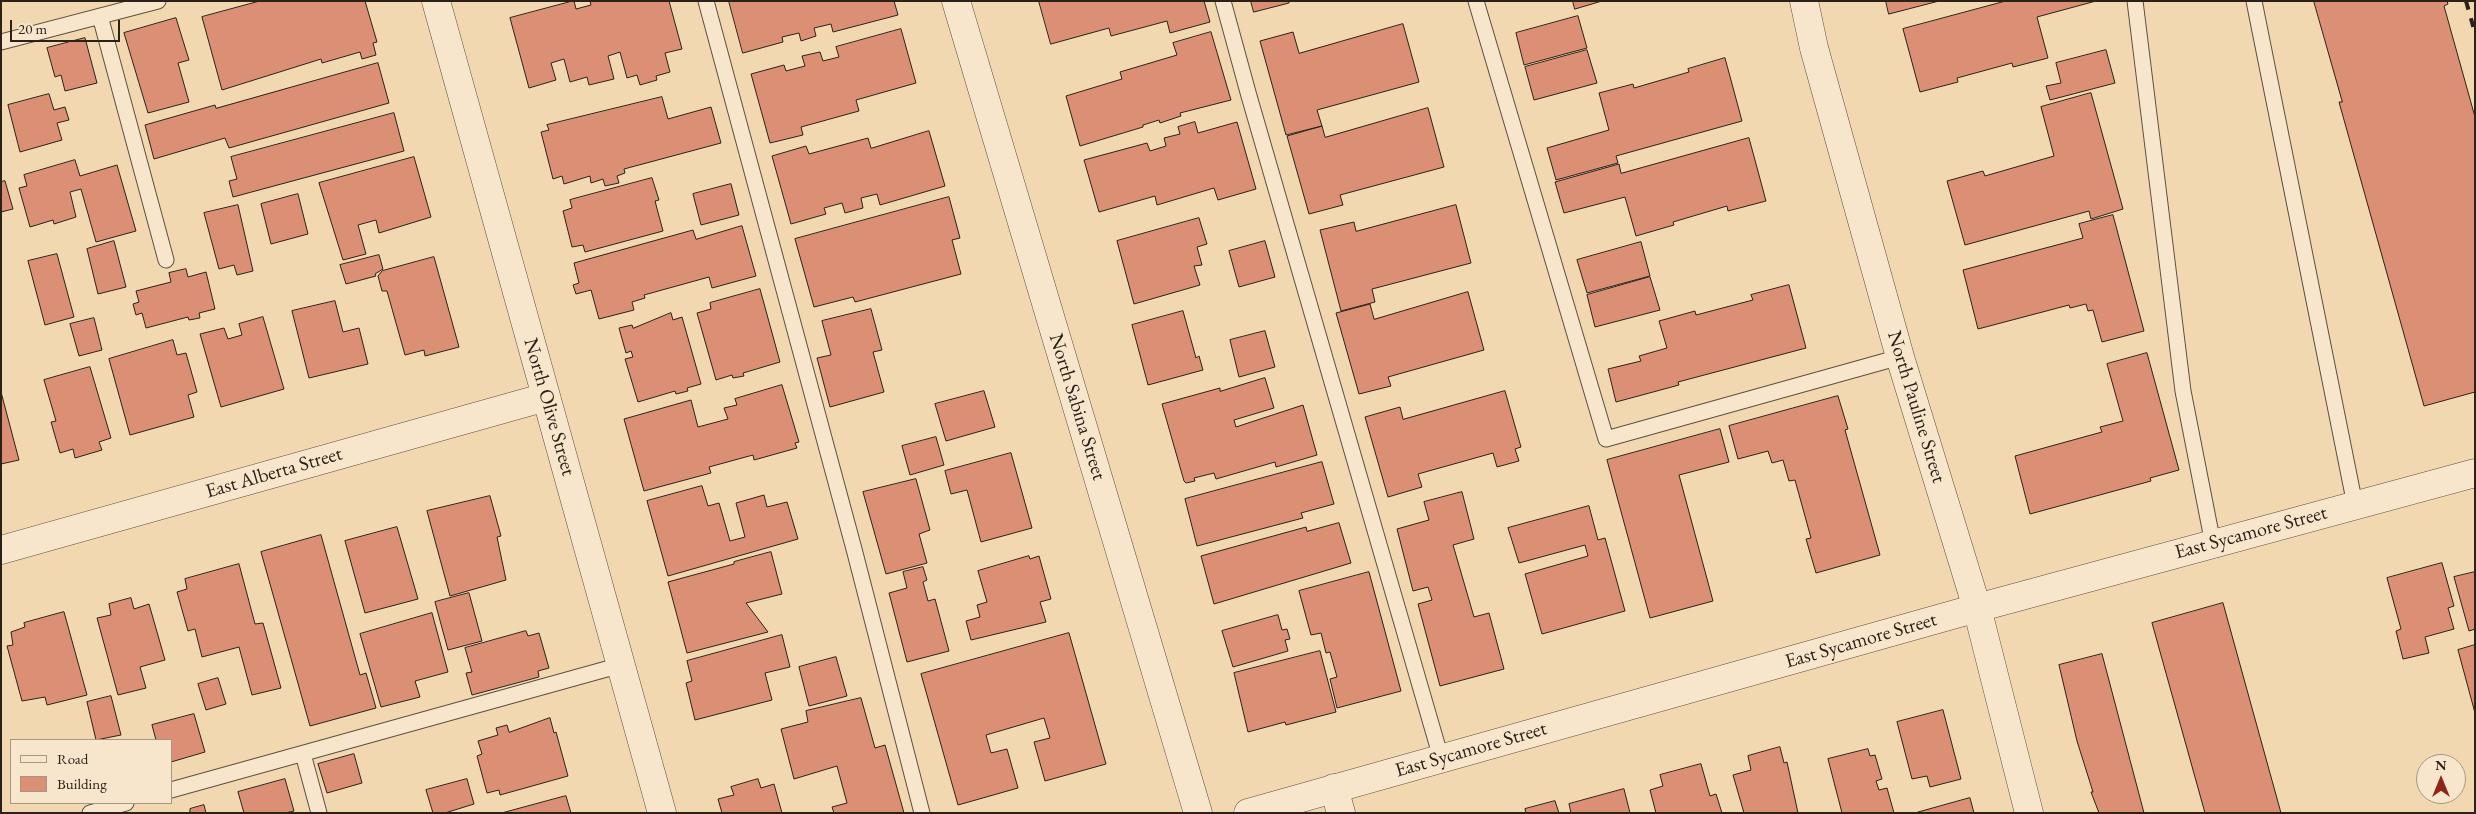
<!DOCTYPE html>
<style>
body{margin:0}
#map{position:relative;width:2476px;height:814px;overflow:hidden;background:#f2d8b1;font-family:"EB Garamond",serif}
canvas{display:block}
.frame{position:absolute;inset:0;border:2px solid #2b2119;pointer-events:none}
.legend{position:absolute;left:10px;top:739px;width:162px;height:65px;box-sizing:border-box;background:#f7e6cc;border:1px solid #a59784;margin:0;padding:6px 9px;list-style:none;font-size:15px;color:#2b2119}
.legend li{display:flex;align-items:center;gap:10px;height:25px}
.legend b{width:25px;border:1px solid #a59784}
.north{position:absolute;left:2416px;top:754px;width:50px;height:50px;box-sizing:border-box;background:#f7e6cc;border:1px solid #a59784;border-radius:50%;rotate:0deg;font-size:14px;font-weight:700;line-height:20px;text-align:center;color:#2b2119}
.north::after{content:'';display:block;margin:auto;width:18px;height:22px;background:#8f2418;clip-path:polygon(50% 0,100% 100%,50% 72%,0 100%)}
.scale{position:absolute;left:10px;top:20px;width:110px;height:22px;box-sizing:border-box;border:2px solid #2b2119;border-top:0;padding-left:6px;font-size:15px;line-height:18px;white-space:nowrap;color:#2b2119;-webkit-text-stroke:4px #f7e6cc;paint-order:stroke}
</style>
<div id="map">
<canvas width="2476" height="814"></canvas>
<div class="frame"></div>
<ul class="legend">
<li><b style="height:6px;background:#f7e6cc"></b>Road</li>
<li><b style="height:14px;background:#db9076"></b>Building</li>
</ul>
<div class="north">N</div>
<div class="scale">20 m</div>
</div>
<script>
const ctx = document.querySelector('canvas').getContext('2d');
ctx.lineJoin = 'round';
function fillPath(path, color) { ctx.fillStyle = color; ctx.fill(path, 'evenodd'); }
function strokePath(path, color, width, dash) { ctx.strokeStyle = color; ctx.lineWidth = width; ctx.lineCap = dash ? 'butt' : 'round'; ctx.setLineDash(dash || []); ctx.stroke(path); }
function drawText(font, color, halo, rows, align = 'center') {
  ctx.font = font + ' "EB Garamond",serif'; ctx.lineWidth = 4; ctx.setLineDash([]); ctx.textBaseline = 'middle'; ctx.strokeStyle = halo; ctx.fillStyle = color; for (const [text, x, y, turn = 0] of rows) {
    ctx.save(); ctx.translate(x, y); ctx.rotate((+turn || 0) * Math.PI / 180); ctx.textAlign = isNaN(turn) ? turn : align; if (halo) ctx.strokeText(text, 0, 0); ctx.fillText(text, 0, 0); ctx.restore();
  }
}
const building = new Path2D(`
 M260,1H365L377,42L373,43L376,55L362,59L360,52L322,63L321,59L222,90L202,17Z
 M574,1L576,9L591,5L590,1H669L682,49L665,53L670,72L656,76L657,80L640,85L637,75L627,78L620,52L608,56L614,79L589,85L587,77L570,82L564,59L551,63L556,80L529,88L510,18Z
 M729,1H894L898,15L833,32L831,24L814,28L816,36L801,41L799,33L782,37L783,42L743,53Z
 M1039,1H1204L1210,22L1170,33L1167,21L1111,36L1109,28L1051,44Z
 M1251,1H1289V3L1254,12Z
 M1573,1H1602L1575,9Z
 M1886,1H1939L1889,14Z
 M2006,1H2096L2037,17L2048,58L2013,67L2012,63L1957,78L1958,82L1920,92L1903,29Z
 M2314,1H2447L2448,4L2444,6L2475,117V392L2424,406L2339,102H2342Z
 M1578,16L1587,48L1524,65L1516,33Z
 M176,18L189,60L178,63L189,102L148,113L124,33Z
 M1403,24L1419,82L1317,110L1322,126L1286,135L1260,41L1293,32L1299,53Z
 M901,29L916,83L856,100L859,111L801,127L803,135L770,143L751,74L784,65L786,71L805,66L802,56L820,52L823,61L839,57L836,47Z
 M1211,32L1231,100L1180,113L1181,116L1160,123L1159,120L1143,125V127L1080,146L1066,96L1122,79L1120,72L1177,55L1173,43Z
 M85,38L97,83L65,91L61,75L55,77L47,48Z
 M1587,50L1597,83L1534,100L1525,67Z
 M2106,50L2115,83L2050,100L2046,86L2061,83L2056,63Z
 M1725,58L1742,121L1616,156L1618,163L1556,180L1547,148L1609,130L1599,93L1633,84L1634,88L1689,72L1688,69Z
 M378,63L389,103L229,148L225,138L154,159L145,125L215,105L216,108Z
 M2091,93L2123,209L2091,219L2089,211L1965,245L1947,181L1983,171L1985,176L2054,156L2041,107Z
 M49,94L54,110L65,107L69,120L57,123L62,140L20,152L8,105Z
 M662,97L668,119L711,107L721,143L624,169L625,173L617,176L619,183L605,186L603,179L591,183L590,176L564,184L562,176L553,179L541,132L549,130L547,125Z
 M1428,108L1444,167L1340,195L1343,205L1309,214L1287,136L1322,126L1325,137Z
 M394,113L404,151L233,197L229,181L237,179L231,157Z
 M1195,122L1198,133L1237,122L1256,189L1218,200L1214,188L1157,205L1155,196L1099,212L1084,160L1147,143L1150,151L1166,146L1164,138L1180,134L1178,127Z
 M929,131L945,186L880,205L877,194L861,198L863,208L845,213L842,203L824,208L826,214L791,224L772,156L806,146L809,154L868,138L871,148Z
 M1749,138L1766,201L1728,211L1727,206L1673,222L1674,225L1636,236L1625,197L1564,213L1555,182L1619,164L1621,173Z
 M414,157L431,217L379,233L376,220L358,225L366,254L343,260L319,183Z
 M75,160L80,176L117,165L136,231L96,242L81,189L70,192L76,217L54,224L53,220L30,227L19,188L27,186L24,175Z
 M652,178L659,200L655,201L663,231L585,252L583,245L572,247L563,211L572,208L570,200Z
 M5,181L13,209L1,212V182Z
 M731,184L739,215L701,225L693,194Z
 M298,194L308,234L271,244L261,204Z
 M949,197L960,238L952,240L961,274L855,302L853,297L814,307L795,239Z
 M238,205L253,271L237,275L234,265L219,269L204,213Z
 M1456,205L1471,263L1372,289L1375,302L1341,311L1320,230L1354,222L1356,231Z
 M2113,215L2144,331L2102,342L2093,310L2088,311L2086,304L2070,308L2069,305L1978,329L1963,270L2083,238L2079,224Z
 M1199,218L1207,244L1197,247L1202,265L1194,266L1200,285L1134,304L1117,241Z
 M742,226L756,276L712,288L709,277L644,295L645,298L632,302L634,310L599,319L591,290L576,294L573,285L579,283L574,263L693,230L696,239Z
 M114,241L126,287L98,294L87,249Z
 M1265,241L1275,277L1239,287L1229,251Z
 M1641,242L1650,276L1587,293L1577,260Z
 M57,254L74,317L45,325L28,261Z
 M379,255L383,269L375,274L376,276L346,284L340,265Z
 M434,257L459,347L425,356L424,350L405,355L387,291H382L378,276L382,271Z
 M186,269L188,277L206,272L215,309L199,313L200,318L189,320L188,317L146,328L142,313L136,315L133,304L139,302L136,291L171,282L169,273Z
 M1650,277L1660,310L1595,327L1587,295Z
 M1789,285L1806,348L1678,382L1679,385L1616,402L1608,369L1641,361L1639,356L1667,348L1659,321L1695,311L1696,315L1753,300L1751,295Z
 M760,289L780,362L743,373L744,376L733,378L732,375L716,380L697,313L711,309L710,303Z
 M1468,292L1484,350L1388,377L1391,386L1359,394L1336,313L1370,304L1374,319Z
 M335,301L343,332L359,328L368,364L309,378L292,311Z
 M871,309L882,350L873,352L884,392L830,407L817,358L831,355L822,321Z
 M1183,311L1196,358L1199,356L1203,370L1148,385L1132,325Z
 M671,313L673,320L682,317L701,384L687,388L688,391L676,394L675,391L638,402L625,359L633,357L631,351L626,353L619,328L632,325L633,328Z
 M263,317L284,389L221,407L200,334L224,328L228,339L242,335L239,324Z
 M94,318L102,350L79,356L70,324Z
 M1265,331L1275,367L1239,377L1230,340Z
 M173,340L177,355L186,353L197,392L188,395L194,417L130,435L109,359Z
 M2147,353L2179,470L2150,478L2151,481L2030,514L2015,456L2102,432L2100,427L2123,421L2107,364Z
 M90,367L111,438L99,442L102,450L75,458L73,449L60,453L51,422L56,421L44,380Z
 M1265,378L1274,408L1234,420L1236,427L1303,405L1317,455L1276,467L1275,462L1216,479L1214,473L1194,478L1195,481L1186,483L1184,481L1162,404L1220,388V391Z
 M782,385L799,442L795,443L797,448L754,460L753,455L709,467L711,473L644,491L624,419L691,400L698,427L728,419L724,408L737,405L735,399Z
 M984,391L995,427L946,441L935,404Z
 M1505,391L1521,447L1515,449L1519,461L1497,467L1493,453L1418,474L1422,487L1388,497L1365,417L1400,407L1403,419Z
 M1,392L19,460L1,464Z
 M1838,396L1848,429L1845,430L1880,555L1816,573L1806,539L1811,538L1795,480L1789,481L1783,460L1772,463L1768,451L1738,459L1729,426Z
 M1720,429L1729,462L1679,475L1713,601L1650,618L1607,460Z
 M936,437L944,465L910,475L902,446Z
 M1011,453L1032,528L981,542L967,490L951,494L945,471Z
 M1322,462L1334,504L1301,513L1303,518L1197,546L1185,499Z
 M916,479L930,530L919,534L927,563L886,574L863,492Z
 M702,486L708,506L719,503L730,541L745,537L736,503L764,495L767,507L787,502L798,539L668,576L647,501Z
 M1462,492L1474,539L1453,545L1474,617L1489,613L1504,669L1440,686L1418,604L1432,600L1428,587L1413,591L1397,529L1429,520L1424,502Z
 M490,496L501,536L497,537L506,580L450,596L427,511Z
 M1589,506L1598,540L1605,538L1625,611L1542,634L1525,574L1588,556L1585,545L1519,563L1508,528Z
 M1339,523L1351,563L1214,604L1201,556L1306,527L1307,531Z
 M397,527L418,599L365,613L345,541Z
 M321,535L360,675L366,673L376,708L310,726L261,552Z
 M771,552L782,594L746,603L768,632L687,653L668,582L734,564V562Z
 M1029,556L1030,559L1039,556L1051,599L1040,602L1046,622L971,640L966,621L980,617L977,605L987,602L978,571Z
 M2442,563L2454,606L2448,608L2454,629L2425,637L2429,653L2403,659L2396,631L2401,629L2387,578Z
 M239,564L255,624L263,623L281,688L252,695L239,647L202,657L195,629L188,631L177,592L187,589L185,579Z
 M923,567L927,580L923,582L928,601L935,599L949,651L907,662L889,593L907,588L903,572Z
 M1369,572L1401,691L1337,708L1330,679L1337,677L1330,652L1326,653L1321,633L1311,635L1299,591Z
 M2475,572V629L2469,631L2454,577Z
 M469,593L482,641L448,650L435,602Z
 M131,598L134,609L149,604L165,660L140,667L146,688L118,695L97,618L111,615L109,604Z
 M2223,603L2281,813H2205L2152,623Z
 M64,612L87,695L47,705L45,697L22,701L7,646L13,645L11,632L25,627L24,623Z
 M432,613L448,672L415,681L420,697L381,707L360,634Z
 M1278,615L1282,630L1287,629L1290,639L1285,640L1288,651L1233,667L1222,631Z
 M526,631L528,636L539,633L549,668L538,671L539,677L472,695L466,673L472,672L465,648Z
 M1069,633L1106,764L1045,781L1034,742L1050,738L1044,718L986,735L991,753L1007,749L1018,788L958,805L921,674Z
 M782,635L790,667L765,673L772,700L695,720L686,683L692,681L687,661Z
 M2475,645V713L2458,650Z
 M1320,651L1336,712L1286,725L1285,722L1248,732L1234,673Z
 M2102,654L2144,813H2099L2091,792H2093L2077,741L2059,665Z
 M836,657L847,696L809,706L799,667Z
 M218,678L226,704L206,710L198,684Z
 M111,696L121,735L96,740L87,702Z
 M861,698L875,748L885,745L904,813H834L832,807L847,803L837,766L794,779L781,729L808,722L806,711Z
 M1943,710L1961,779L1930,787L1927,776L1912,779L1897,722Z
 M194,714L205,752L171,762V740H156L152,725Z
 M550,718L554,733L556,732L568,776L500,795L499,790L487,793L477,756L482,754L478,741L498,735L496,728L507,725L509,732Z
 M1780,747L1784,763L1787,762L1798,813H1744L1733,775L1751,770L1748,756Z
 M1868,749L1870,756L1875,755L1882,779L1876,781L1879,790L1887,788L1894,813H1842L1828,759Z
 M354,754L362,783L327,793L318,764Z
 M1701,764L1710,796L1716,794L1722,813H1656L1650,790L1663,786L1660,775Z
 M285,779L294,811L285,813H244L238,792Z
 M467,779L474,804L445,813H433L426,790Z
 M758,779L761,788L774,784L782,813H722L718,799L734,795L731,787Z
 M1624,789L1630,813H1571L1569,804Z
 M566,796L571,813H502Z
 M1970,798L1974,813H1915Z
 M1555,801L1559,813H1526L1525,809Z
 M204,805L206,813H187L190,812V809Z`);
fillPath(building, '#db9076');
strokePath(building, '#2b2119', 1);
const service = new Path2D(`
 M706,1L854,549L922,813
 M1223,1L1249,96L1441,758
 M1476,1L1606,439L1900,357
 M2135,1L2183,391L2213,544
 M2254,1L2355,505
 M100,16L166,260
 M1,42L158,1
 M303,754L319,813
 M171,790L621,665
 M90,813L126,803`);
const minor = new Path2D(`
 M436,1L662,813
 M956,1L1198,813
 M1804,1L1814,48L1900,357L1977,608L2029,813
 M1,550L546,397
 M1334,788L1341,813`);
const tertiary = new Path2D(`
 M1248,813L1977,608L2475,473`);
strokePath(service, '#5d4f3f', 17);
strokePath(minor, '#5d4f3f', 29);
strokePath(tertiary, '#5d4f3f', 29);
strokePath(service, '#f7e6cc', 15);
strokePath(minor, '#f7e6cc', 28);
strokePath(tertiary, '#f7e6cc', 28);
strokePath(new Path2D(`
 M2466,1L2475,33`), '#2b2119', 4, [9, 9]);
drawText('20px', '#2b2119', '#f7e6cc', [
 ["North Olive Street",549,407,74],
 ["North Sabina Street",1077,407,73],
 ["North Pauline Street",1916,407,73],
 ["East Alberta Street",274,473,-16],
 ["East Sycamore Street",2251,533,-15],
 ["East Sycamore Street",1861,641,-16],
 ["East Sycamore Street",1471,750,-16]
]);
</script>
